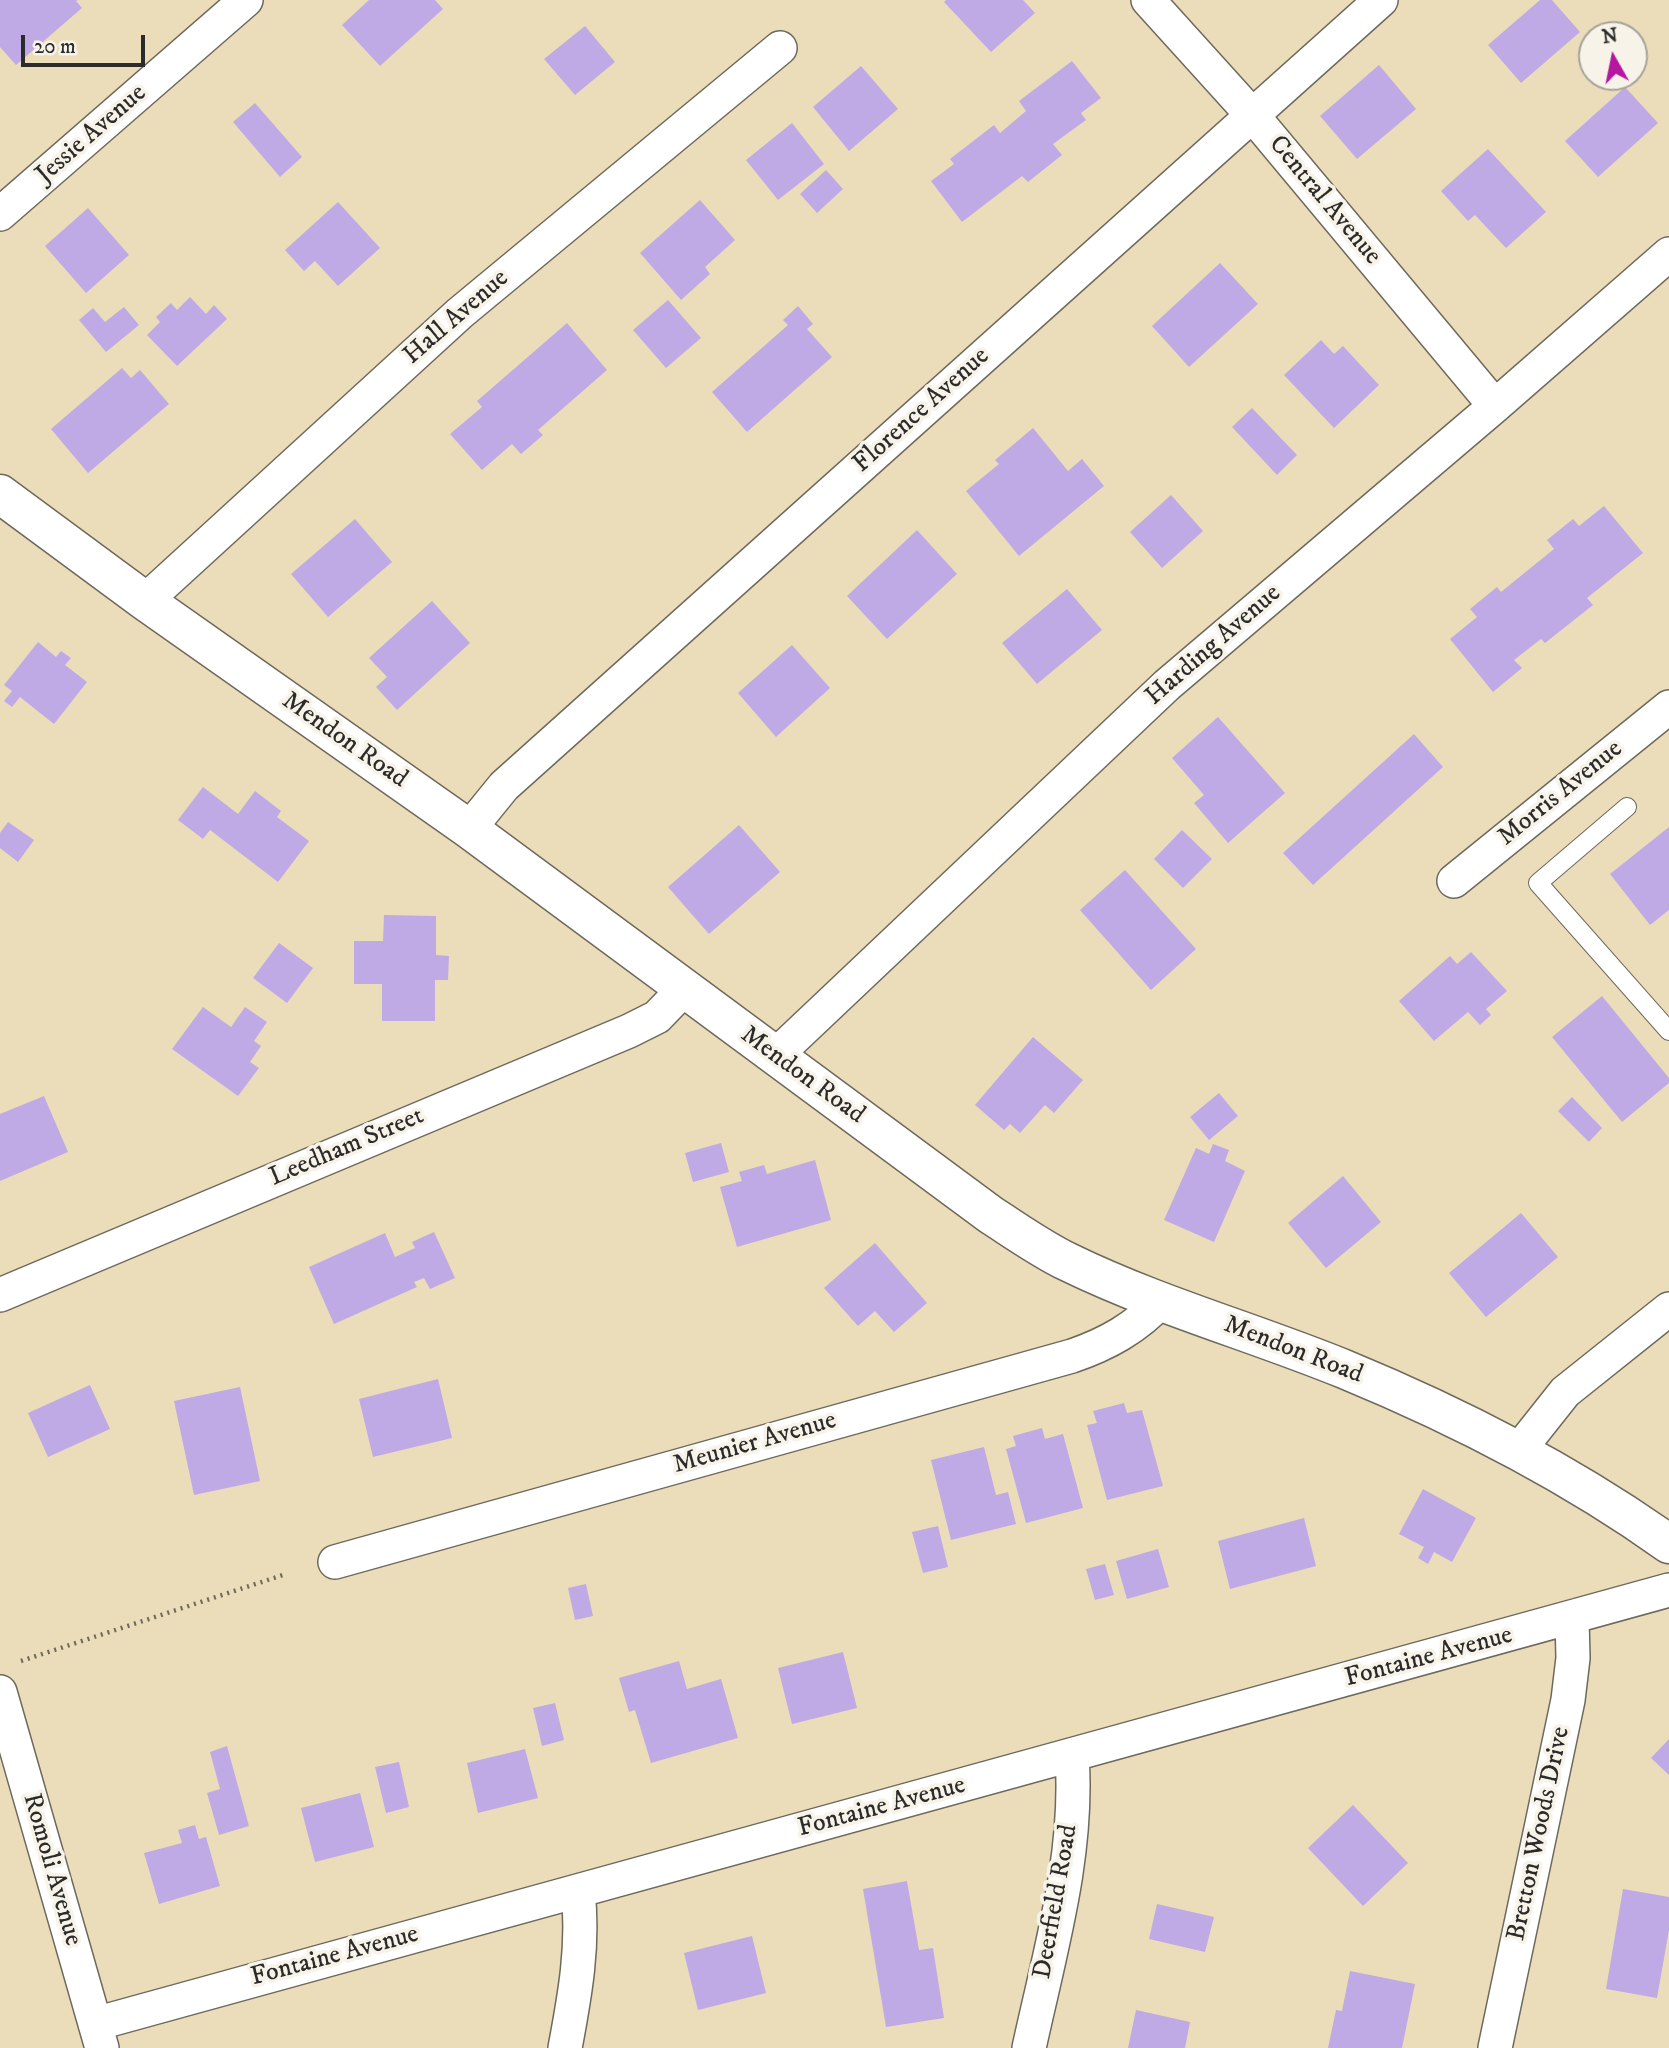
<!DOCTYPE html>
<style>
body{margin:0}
#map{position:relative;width:1669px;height:2048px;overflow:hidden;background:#ebddb9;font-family:"IM FELL DW Pica",serif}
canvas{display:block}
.north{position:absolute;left:1578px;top:21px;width:70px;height:70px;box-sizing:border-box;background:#f7f3e8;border:2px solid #a5a39c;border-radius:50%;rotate:351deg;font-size:19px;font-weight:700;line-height:28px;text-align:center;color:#2b2b2b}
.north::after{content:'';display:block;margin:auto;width:24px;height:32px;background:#b5179e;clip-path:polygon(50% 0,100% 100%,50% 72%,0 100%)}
.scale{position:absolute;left:21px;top:35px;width:124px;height:32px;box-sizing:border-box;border:4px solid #2b2b2b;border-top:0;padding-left:9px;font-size:21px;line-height:24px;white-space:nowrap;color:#2b2b2b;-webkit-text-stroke:5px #f7f3e8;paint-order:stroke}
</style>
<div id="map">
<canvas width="1669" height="2048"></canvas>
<div class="north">N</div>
<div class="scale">20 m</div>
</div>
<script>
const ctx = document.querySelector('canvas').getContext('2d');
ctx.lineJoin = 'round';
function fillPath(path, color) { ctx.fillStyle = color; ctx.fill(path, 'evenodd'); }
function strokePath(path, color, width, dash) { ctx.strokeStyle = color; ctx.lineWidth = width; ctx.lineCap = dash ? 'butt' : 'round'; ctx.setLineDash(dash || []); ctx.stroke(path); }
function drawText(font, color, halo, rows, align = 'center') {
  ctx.font = font + ' "IM FELL DW Pica",serif'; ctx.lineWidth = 7; ctx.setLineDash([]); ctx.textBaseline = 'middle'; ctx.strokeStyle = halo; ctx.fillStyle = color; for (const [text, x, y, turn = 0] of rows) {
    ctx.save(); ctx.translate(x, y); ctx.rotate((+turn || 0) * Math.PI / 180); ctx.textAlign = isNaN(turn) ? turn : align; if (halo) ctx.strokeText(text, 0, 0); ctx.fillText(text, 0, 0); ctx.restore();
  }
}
fillPath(new Path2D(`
 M0,0H78L76,1L82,8L16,65L0,47Z
 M369,0H435L443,9L380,66L342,25Z
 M946,0H1023L1035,13L991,52L944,2Z
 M1540,0H1552L1580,32L1521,83L1488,45Z
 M585,26L615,62L575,95L544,59Z
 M1072,61L1101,98L1081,113L1086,120L1053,144L1062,155L1028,182L1022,176L962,222L931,181L954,164L950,159L994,125L1000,133L1026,111L1019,101Z
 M1379,65L1416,109L1357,159L1320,116Z
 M861,66L898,109L849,151L813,107Z
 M1625,87L1658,123L1598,177L1565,141Z
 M255,103L302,157L280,177L233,122Z
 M792,123L824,164L778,200L746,160Z
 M1488,149L1546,212L1506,248L1475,215L1468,221L1441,191Z
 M826,170L843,189L817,213L800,194Z
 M700,200L735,240L705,267L710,274L681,300L640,253Z
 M338,202L380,248L338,286L315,261L304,271L285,250Z
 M88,208L129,255L86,293L45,246Z
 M1220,263L1258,304L1189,367L1152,326Z
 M190,297L206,314L214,305L227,319L177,366L147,335L160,322L156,317L171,303L177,310Z
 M668,300L701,338L666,368L633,330Z
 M798,306L813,324L807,329L832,357L747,432L712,392L788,325L783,320Z
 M124,307L139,325L106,352L79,320L93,308L105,322Z
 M567,323L607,370L538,430L543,435L521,454L512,444L482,470L450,434L482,407L477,401Z
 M1321,340L1334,354L1343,346L1379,385L1334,428L1284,375Z
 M122,368L131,378L140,370L169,404L88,473L51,429Z
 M1252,408L1297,455L1277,475L1232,427Z
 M1033,428L1068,471L1082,459L1104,486L1019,556L966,491L999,464L995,460Z
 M1171,495L1203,531L1162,568L1130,532Z
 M1604,506L1643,553L1587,598L1593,605L1545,643L1541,639L1514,660L1522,668L1493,692L1450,639L1477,617L1470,609L1497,587L1501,592L1554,549L1547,540L1573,519L1579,526Z
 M355,519L392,562L328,617L291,574Z
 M917,530L957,574L887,639L847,596Z
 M1067,589L1102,630L1037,684L1002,643Z
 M432,601L470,643L397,710L376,687L387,677L369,658Z
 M38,642L56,657L61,651L71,658L65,665L87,682L54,724L20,697L12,707L4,701L12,691L4,685Z
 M792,645L830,688L776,737L738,693Z
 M1218,717L1285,793L1228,843L1194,803L1204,795L1172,758Z
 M1414,734L1443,767L1313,885L1283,853Z
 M203,787L238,814L255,791L281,811L277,817L309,841L278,882L210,830L203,839L178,820Z
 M8,822L34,840L18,862L0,848V833Z
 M739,825L780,872L709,934L668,887Z
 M1669,827V910L1650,925L1610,874Z
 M1182,830L1212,859L1183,888L1154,859Z
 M1125,870L1196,949L1151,990L1080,910Z
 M384,915L436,916V955L449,956L448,980H435V1021H382V984H354V941H383Z
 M279,943L313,968L287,1003L253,978Z
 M1471,952L1507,991L1486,1009L1491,1015L1480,1025L1468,1012L1434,1041L1399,1001L1450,956L1457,964Z
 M1602,996L1669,1078V1083L1622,1122L1552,1037Z
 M203,1007L231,1027L245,1007L267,1022L254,1041L261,1046L250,1062L259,1068L238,1096L172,1049Z
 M1033,1037L1083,1080L1054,1113L1045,1105L1020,1133L1010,1124L1004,1130L975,1105Z
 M1219,1093L1238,1116L1209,1140L1190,1117Z
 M44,1096L68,1152L0,1181V1114Z
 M1572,1097L1602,1128L1589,1142L1558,1111Z
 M721,1143L729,1172L693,1182L685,1153Z
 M1213,1144L1229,1150L1225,1161L1245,1171L1214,1242L1164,1220L1196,1148L1209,1154Z
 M815,1160L831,1220L737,1247L720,1187L742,1181L739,1172L764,1165L767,1174Z
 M1343,1176L1381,1222L1326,1268L1288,1223Z
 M1521,1213L1558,1257L1486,1317L1449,1273Z
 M434,1232L455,1278L430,1289L424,1278L414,1282L417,1287L334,1324L309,1267L385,1233L395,1257L415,1248L412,1242Z
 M875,1243L927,1303L894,1332L875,1311L858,1326L824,1288Z
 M438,1379L452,1438L373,1457L359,1399Z
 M90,1385L110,1429L48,1457L28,1413Z
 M240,1387L260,1481L194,1495L174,1401Z
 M1124,1403L1127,1413L1142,1410L1163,1486L1107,1500L1087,1425L1097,1423L1093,1411Z
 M1042,1428L1045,1439L1063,1434L1083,1508L1026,1523L1006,1449L1016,1446L1013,1436Z
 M984,1447L996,1495L1008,1492L1016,1524L951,1540L931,1460Z
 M1423,1489L1476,1518L1452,1562L1434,1552L1428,1564L1418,1558L1424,1547L1399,1534Z
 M1304,1518L1316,1566L1230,1589L1218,1541Z
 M938,1526L948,1567L923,1573L912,1532Z
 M1158,1549L1169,1587L1127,1599L1116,1561Z
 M1105,1564L1114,1595L1095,1600L1086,1569Z
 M586,1584L593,1616L575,1620L568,1588Z
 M843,1652L857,1708L792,1724L778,1668Z
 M679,1661L687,1689L721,1679L738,1738L651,1763L635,1710L629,1712L619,1678Z
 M555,1703L564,1740L542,1746L533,1708Z
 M1669,1739V1775L1651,1758Z
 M227,1746L249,1826L219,1835L207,1793L220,1789L210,1752Z
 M525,1749L538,1798L478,1813L467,1763Z
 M399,1762L409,1807L386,1813L375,1767Z
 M360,1793L374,1847L315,1862L301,1808Z
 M1353,1805L1408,1863L1363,1906L1308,1848Z
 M195,1825L199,1839L206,1837L220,1886L159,1904L144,1853L182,1843L178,1830Z
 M907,1881L919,1950L933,1948L944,2018L886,2027L863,1889Z
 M1623,1889L1669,1897V1930L1657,1998L1606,1989Z
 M1157,1904L1214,1917L1205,1952L1149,1939Z
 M752,1936L766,1993L698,2010L684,1953Z
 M1350,1971L1415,1984L1402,2048H1328L1336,2010L1342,2011Z
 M1136,2010L1190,2022L1185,2048H1128Z`), '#bfaae5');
const lane = new Path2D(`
 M1627,807L1538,883L1669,1031`);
const street = new Path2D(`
 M1148,0L1253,116L1495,406
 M0,214L246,0
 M145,601L460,313L780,48
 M469,829L504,786L1381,0
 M1454,881L1669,707
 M775,1056L1167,685L1495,406L1669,254
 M0,1295L629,1031L657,1017L684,989
 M1519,1450L1565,1392L1669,1309
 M335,1562L1072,1356C1107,1344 1136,1328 1162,1300
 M0,1692L102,2048
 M95,2024L1669,1590
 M565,2048C575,1995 584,1945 578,1891
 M1029,2048C1050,1951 1079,1855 1072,1756
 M1495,2048L1568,1700L1573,1658L1572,1618`);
const secondary = new Path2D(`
 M0,494L145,601L469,829L991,1215C1016,1231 1041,1249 1068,1262C1156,1305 1253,1332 1344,1369C1458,1416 1568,1472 1669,1544`);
strokePath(lane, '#6e695d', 20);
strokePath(street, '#6e695d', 36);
strokePath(secondary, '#6e695d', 41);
strokePath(new Path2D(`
 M21,1661L286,1574`), '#6e695d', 4.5, [2, 5]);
strokePath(lane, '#fff', 18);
strokePath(street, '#fff', 33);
strokePath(secondary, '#fff', 38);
drawText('26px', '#2b2b2b', '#f7f3e8', [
 ["Jessie Avenue",92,135,-41],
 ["Central Avenue",1324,201,50],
 ["Hall Avenue",457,318,-41],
 ["Florence Avenue",922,411,-42],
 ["Harding Avenue",1214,646,-41],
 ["Mendon Road",344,741,35],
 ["Morris Avenue",1561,794,-39],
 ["Mendon Road",802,1076,36],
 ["Leedham Street",347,1148,-23],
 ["Mendon Road",1293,1351,21],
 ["Meunier Avenue",755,1444,-16],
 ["Fontaine Avenue",1429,1658,-15],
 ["Fontaine Avenue",882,1808,-15],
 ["Bretton Woods Drive",1540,1834,-78],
 ["Romoli Avenue",51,1870,74],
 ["Deerfield Road",1057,1902,-80],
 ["Fontaine Avenue",335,1957,-15]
]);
</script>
